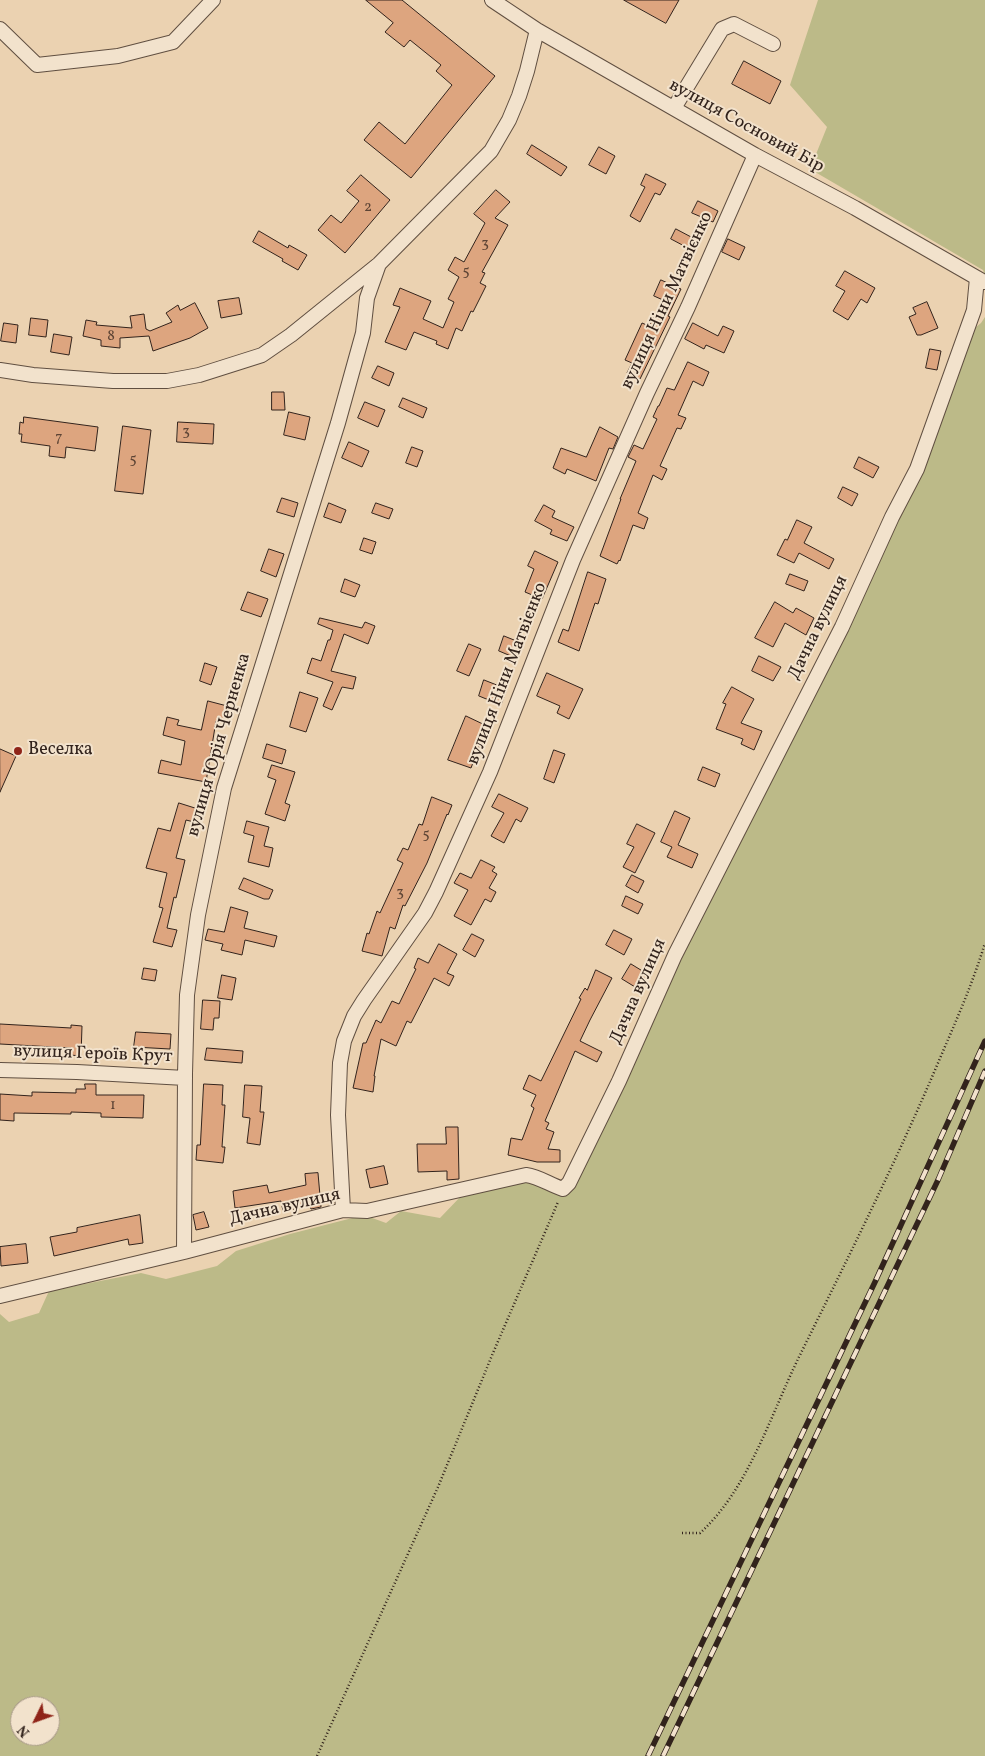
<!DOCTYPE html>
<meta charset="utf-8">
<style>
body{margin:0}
#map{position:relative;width:985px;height:1756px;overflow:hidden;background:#ebd2b1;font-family:Vollkorn,serif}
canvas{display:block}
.north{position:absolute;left:10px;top:1696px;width:50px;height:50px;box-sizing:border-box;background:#f2e2cc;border:1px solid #a59686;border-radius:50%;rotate:228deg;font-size:14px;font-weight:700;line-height:20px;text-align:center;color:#32231c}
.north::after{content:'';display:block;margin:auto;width:18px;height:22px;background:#8f2418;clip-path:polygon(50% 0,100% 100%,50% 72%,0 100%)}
</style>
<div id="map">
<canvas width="985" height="1756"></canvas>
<div class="north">N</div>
</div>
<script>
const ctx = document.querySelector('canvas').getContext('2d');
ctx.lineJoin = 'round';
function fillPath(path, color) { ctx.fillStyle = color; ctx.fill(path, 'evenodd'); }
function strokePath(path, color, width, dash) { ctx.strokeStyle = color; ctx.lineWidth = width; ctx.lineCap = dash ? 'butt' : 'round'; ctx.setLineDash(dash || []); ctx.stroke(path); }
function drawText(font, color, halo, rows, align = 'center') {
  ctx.font = font + ' Vollkorn,serif'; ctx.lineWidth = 4; ctx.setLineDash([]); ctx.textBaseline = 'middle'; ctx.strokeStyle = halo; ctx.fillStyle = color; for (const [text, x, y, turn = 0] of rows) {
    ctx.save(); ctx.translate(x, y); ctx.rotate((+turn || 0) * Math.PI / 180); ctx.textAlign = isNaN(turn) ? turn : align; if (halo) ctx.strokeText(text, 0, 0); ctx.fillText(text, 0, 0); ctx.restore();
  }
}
fillPath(new Path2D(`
 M818,0H985V276L983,270L810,169L827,127L790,85Z
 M985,317V1756H0V1314L9,1322L39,1313L49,1291L141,1273L166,1279L217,1266L236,1251L290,1234L364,1215L386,1223L401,1211L440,1218L463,1194L532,1180L556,1194L571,1191L737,841L932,446L971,331L981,323ZM20,1706H50V1736H20Z`), '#bcba88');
const building = new Path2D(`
 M366,0H402L495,76L411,178L364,140L379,122L405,144L452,85L436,71L441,65L410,40L404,47L385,32L393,23Z
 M624,0H679L666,23Z
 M744,61L781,81L770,104L732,84Z
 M532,145L567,167L561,176L527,154Z
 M599,147L615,156L606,174L589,165Z
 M646,174L666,184L660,195L655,193L640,222L630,216L645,187L641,185Z
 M361,175L390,200L345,253L318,230L331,215L341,223L359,201L347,191Z
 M496,190L510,202L495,218L508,225L482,272L485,273L480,283L486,286L473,312L471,311L462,331L456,328L448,349L436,344L437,341L414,332L406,350L385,342L400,307L393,305L400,288L431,301L423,319L443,328L454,302L448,299L459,277L448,270L455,257L464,262L485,223L474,214Z
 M698,201L718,211L713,222L692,213Z
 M676,229L693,238L688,248L671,239Z
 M259,231L288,248L289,245L307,255L298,270L282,261L283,259L253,242Z
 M728,239L745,247L739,260L722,252Z
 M845,271L875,288L867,303L861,299L848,320L833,311L845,291L836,286Z
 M661,280L681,289L668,316L670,317L640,379L627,373L632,363L625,360L642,323L649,326L663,300L654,296Z
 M239,298L242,314L221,318L218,301Z
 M927,302L938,328L921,335H917L909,317L916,314L913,308Z
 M195,303L208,328L190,338L153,351L149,336L120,338V348L101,346V340L83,336L86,320L97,322L96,325L132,328L130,316L144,314L146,329L150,331L172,322L166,313L178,305L180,310Z
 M31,318L48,320L46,337L29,335Z
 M4,323L18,325L16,343L1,341Z
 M693,323L718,336L723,326L734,331L724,353L706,345L704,349L685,339Z
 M54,334L72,337L69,355L51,352Z
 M930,349L941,351L937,370L926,368Z
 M688,362L709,372L703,386L693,381L678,415L686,418L681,429L677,428L660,466L667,469L662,480L653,475L638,513L648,518L644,529L633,525L620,561L619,560L617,564L600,556L621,499H620L636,461L628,457L634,445L643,449L657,419L653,417L658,406H659L667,388L674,390Z
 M378,366L394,373L389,386L372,378Z
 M272,392H284L285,410H272Z
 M403,398L427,408L423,418L399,407Z
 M365,402L385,410L378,427L358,418Z
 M289,412L310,417L305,440L284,435Z
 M24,417L98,427L95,451L66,447L65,458L49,456L50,446L21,442L22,434H19L20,422L23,423Z
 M178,422L214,424L213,444L177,442Z
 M123,426L151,430L143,494L115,491Z
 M600,427L618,437L613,449L609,448L596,481L567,469L565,474L553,468L561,448L586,457Z
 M349,442L369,451L362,467L342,458Z
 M412,447L423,451L417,467L406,463Z
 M859,457L879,467L873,478L854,468Z
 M843,487L858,494L852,506L838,498Z
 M282,498L298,503L294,517L277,512Z
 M329,503L346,510L341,523L324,517Z
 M376,503L393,509L389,519L372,513Z
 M544,505L555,511L552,517L574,527L567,541L550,534L552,530L535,521Z
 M797,520L812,527L804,543L834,559L829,569L799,553L794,563L777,555L785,539L787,540Z
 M364,538L376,542L372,554L360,550Z
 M269,549L284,554L276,577L261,571Z
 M535,551L558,562L542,599L525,592L534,569L528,566Z
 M588,572L606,579L598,604L595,603L579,651L558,642L563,629L568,631Z
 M790,574L808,581L804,591L786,584Z
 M345,579L360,585L355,597L341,592Z
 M248,592L268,599L261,617L241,610Z
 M775,602L793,613L796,608L814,618L806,635L785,623L773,647L755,638Z
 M320,618L362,628L365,622L375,626L368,644L344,634L331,671L356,677L353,689L342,687L332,710L323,706L333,682L307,673L312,658L321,661L328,640H330L333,630L318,624Z
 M504,636L524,644L518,659L499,651Z
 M469,644L481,649L469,676L457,671Z
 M759,656L781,667L773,681L752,671Z
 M205,663L217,667L211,685L200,681Z
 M547,673L583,689L569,719L557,713L560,706L537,696Z
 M484,680L507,689L501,705L479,696Z
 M732,687L754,699L741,723L762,731L754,750L741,744L743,739L716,729L726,704L723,703Z
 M300,692L318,698L306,732L290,727Z
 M208,701L231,707L227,724L216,721L206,782L158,773L161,760L181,765L185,741L163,735L167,717L179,720L177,725L201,730Z
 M466,716L487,726L471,768L448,760Z
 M267,744L286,750L282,764L263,758Z
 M0,749L16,756L0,792Z
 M554,750L565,754L554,783L544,779Z
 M272,765L295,772L285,803L290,805L285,821L265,814L276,780L268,777Z
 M703,767L720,774L715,787L698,780Z
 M499,794L528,808L521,822L516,819L504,843L491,836L504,813L492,807Z
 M432,797L452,805L448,815L447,814L427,863L405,906L403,905L395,929L390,927L382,956L362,951L367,933L369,934L377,911L380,913L403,863L397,860L403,848L408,850L419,824L422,825Z
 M179,803L198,809L194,822L186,820L176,858L185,860L176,898L174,897L167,928L177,930L172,947L153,942L163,908L159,907L167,873L146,868L158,828L170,831Z
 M675,811L690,818L678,845L698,854L692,868L667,857L672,847L661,842Z
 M247,821L269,827L264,846L273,848L269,867L248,862L254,836L244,833Z
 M637,824L655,833L635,873L623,867L634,847L627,844Z
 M481,860L495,867L492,871L497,874L489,888L496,892L491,902L485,899L471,925L454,916L468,890L454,883L460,873L471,878Z
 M632,875L644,881L638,893L626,886Z
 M244,878L273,890L269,899H264L239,889Z
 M626,896L643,904L638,914L622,906Z
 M231,907L248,912L244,928L277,936L274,947L245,940L242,955L221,950L223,944L205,940L208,929L224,932Z
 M614,930L632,939L624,955L606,945Z
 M472,934L484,940L475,957L463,950Z
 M439,944L457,954L447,973L454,976L449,986L434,978L411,1023L407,1021L396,1046L381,1039L374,1076H375L373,1092L353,1088L363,1043H366L376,1020L381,1023L392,1001L399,1004L416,969L414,968L418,958L428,963Z
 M631,964L649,975L640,990L622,979Z
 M144,968L157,970L155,981L142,979Z
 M596,970L612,978L590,1020L580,1041L602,1052L597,1062L575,1051L545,1121L549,1123L546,1129L554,1132L548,1149L560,1150V1162H537L508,1155L511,1138L522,1140L534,1108L531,1106L536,1095L523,1089L529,1075L541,1081L581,999L579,998L585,988L587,990Z
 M222,975L236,978L232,1000L218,998Z
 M203,1000L220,1001L219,1018H214L213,1030L201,1029Z
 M0,1024L71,1028V1025L82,1026L81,1056L70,1055L71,1048L0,1044Z
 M136,1032L171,1034L170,1049L134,1047Z
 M207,1048L243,1051L242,1063L205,1060Z
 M85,1084H96V1095H144L143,1118L101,1117V1113L71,1112V1114L14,1113V1121L0,1120V1094L32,1096V1092L76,1093V1089H85Z
 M204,1084L223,1085L222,1105H225L222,1147H225L223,1163L196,1160L197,1145H200Z
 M245,1085L262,1086L260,1112H264L260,1145L247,1143L250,1118L243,1117Z
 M446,1127H458L459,1179L447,1180V1171L418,1172L417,1144H446Z
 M384,1166L388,1184L370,1188L366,1170Z
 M318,1173L321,1207L311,1209L310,1206L283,1211L281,1201L235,1208L233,1191L267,1185L269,1193L306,1185L305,1174Z
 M204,1212L209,1227L196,1230L193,1215Z
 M140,1215L143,1243L129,1245L128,1239L54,1256L50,1237L77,1232V1228Z
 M26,1244L28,1263L1,1266L0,1247Z`);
fillPath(building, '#dda57f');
strokePath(building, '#32231c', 1);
const street = new Path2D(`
 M492,0L537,30L755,155L855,208L984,282
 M0,29L37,65L118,56L173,42L213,0
 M674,108L722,29L734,24L773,44
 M0,370L33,375L113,381H167L199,375L262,355L291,335L379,264L491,151L509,120L519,96L527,71L537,30
 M0,1070L77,1072L185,1078
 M343,1210L338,1115L340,1063L344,1041L354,1016L364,1000L425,913L436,892L490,772L573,560L647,393L688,307L755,155
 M184,1252L185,1074L187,995L198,915L224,788L338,423L363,333L367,298L379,264
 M0,1296L184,1252L343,1210L367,1211L526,1175C540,1177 550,1185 563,1189L569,1183L619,1081L675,955L842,627L892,517L917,469L974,310L977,278`);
strokePath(street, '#604f41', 16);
strokePath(new Path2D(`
 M682,1533H700C748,1490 771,1414 799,1357C845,1264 891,1172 932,1077C951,1032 971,989 985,943
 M317,1756L438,1487L493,1353L558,1202`), '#32231c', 2.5, [1, 2.5]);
strokePath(street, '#f2e2cc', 14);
const rail = new Path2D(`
 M648,1756L875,1282L985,1041
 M663,1756L938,1180L985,1071`);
strokePath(rail, '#32231c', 5.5);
strokePath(rail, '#f2e2cc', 4, [11]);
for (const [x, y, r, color] of [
 [18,751,5,"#8f2418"]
]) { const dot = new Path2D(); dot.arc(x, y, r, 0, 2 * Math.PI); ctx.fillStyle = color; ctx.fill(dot); strokePath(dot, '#f2e2cc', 2); }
drawText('15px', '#5d4435', null, [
 ["2",368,208],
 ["3",485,244],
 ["5",466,272],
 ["8",111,337],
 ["3",186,432],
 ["7",59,438],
 ["5",133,460],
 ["5",426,835],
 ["3",400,893],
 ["1",113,1106]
]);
drawText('18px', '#32231c', '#f2e2cc', [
 ["вулиця Сосновий Бір",746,127,29],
 ["вулиця Ніни Матвієнко",668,301,-65],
 ["Дачна вулиця",819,628,-64],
 ["вулиця Ніни Матвієнко",508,674,-69],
 ["вулиця Юрія Черненка",220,745,-74],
 ["Дачна вулиця",639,992,-66],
 ["вулиця Героїв Крут",93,1055,2],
 ["Дачна вулиця",285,1208,-13]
]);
drawText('18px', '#32231c', '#f2e2cc', [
 ["Веселка",28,751]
], 'left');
</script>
